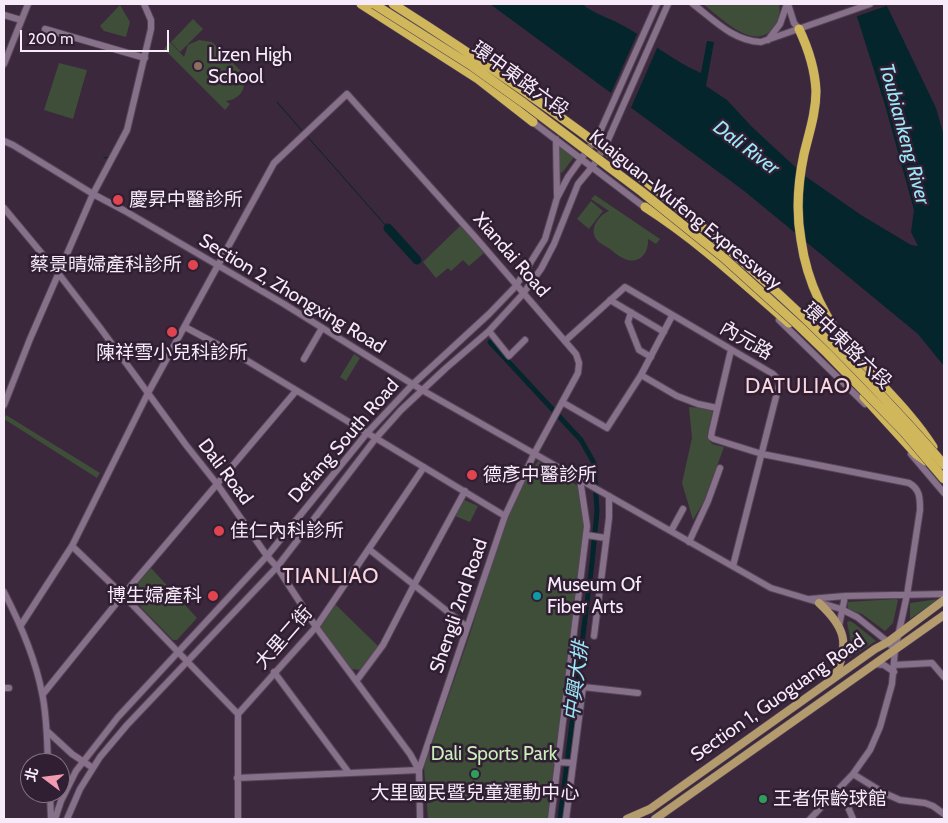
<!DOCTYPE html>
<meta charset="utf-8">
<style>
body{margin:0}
#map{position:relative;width:948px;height:823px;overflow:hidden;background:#3b283d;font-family:Cabin,"Noto Sans TC",sans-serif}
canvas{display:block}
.frame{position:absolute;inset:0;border:5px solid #f7ebf9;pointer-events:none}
.north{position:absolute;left:20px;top:753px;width:50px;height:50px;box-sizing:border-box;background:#301e33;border:1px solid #807082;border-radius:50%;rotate:285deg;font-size:14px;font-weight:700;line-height:20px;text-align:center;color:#f7ebf9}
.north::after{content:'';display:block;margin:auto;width:18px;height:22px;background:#f29aaf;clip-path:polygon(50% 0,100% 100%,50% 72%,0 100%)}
.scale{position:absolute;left:20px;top:30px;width:149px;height:22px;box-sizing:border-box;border:2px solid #f7ebf9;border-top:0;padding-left:6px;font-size:15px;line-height:18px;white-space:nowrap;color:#f7ebf9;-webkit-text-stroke:4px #301e33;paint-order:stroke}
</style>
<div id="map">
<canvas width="948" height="823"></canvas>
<div class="frame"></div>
<div class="north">北</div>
<div class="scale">200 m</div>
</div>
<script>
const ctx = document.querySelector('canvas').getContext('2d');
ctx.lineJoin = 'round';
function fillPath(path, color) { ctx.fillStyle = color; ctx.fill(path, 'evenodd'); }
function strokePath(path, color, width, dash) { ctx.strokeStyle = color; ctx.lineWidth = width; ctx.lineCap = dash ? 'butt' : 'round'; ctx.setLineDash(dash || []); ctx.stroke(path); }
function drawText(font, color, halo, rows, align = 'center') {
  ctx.font = font + ' Cabin,"Noto Sans TC",sans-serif'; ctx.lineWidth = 5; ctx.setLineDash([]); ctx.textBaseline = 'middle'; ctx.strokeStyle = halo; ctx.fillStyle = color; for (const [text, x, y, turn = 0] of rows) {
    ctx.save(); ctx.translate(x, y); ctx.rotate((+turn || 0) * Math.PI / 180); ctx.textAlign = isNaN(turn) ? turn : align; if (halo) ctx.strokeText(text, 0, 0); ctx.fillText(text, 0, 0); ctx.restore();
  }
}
fillPath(new Path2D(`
 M703,4H779C781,13 778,22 772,29C753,52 719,16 703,4Z
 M120,5L130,22L126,37L104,31L100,26Z
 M193,19L203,29L180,52L171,42Z
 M199,40L212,42L241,71C249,85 242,99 226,101L230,104L225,110L164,49L170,42L184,57L188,45Z
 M59,63L87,70L73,119L44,110Z
 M560,147L574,157L562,173L560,172Z
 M595,195L660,239L656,244L648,239C649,254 638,266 623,258C618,256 614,252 610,249C606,246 600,244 597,240C588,229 599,215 609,211L591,199Z
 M591,201L603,211L589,229L577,219Z
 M461,225L485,252L469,266L463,260L451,271L448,268L436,278L423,262Z
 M354,354L360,358L346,381L340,377Z
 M689,407L713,409L707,436L712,444L724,447L705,499L693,520L682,483L692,438Z
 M6,415L100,473L97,478L4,419Z
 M538,461L578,486L584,526L548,819H428L424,767L470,634L506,518L518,492Z
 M462,499L478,506L470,522L455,516Z
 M151,568L197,618L177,640H173L130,596L131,591Z
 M896,599L898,600L893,623L885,631L862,614L848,609L847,602Z
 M939,599L910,619V603Z
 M335,604L379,647L362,670L351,669L318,627Z
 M850,621L855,624L876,641L849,658L851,642L847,622Z`), '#3e4e38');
fillPath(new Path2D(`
 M490,4H582C594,14 610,18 624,26C650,41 673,61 701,73L707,41L714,42L706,86L727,100L752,127L805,176L861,215L911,245L918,246L911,232L914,210L885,105L853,4H886L936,108L944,136V366L918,334L743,190Z`), '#03252b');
fillPath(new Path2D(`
 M851,4H889V5L855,17Z
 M638,32L658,46L630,110L610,95Z`), '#3b283d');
strokePath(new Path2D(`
 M277,102L303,132
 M306,135L388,228
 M104,158L110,157`), '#03252b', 1);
strokePath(new Path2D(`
 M490,342L581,440L594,463L597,511L592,563L560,819`), '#03252b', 5);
strokePath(new Path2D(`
 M388,228L417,260`), '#03252b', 9);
const minor = new Path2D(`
 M693,4C714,20 733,41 761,42L870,4
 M788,4L794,23L799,29
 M4,15L21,20
 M399,15L435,37
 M45,29L145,58
 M768,40L780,24L787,4
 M4,64L28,4
 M479,66L497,79
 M530,120L647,209
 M556,139L557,195
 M4,141L13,145L93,194L125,211L284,304L422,390L771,588L841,609L857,617L888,642L895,650
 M4,208L58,273L101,329L186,445L217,484L267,556L277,567L316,627L410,754L419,770L420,819
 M610,300L664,332
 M631,312L628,322L639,350L651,357
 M779,320L865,404
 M185,327L241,357L505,516
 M489,331L509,356L525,340
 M565,341L625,287L773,374L780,381L733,566
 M731,350L712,431L711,437L714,439L762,454L909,483C920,489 920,498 920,510L907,595L895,650L892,684L880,727L870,750L853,774L810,819
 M836,356L871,391
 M304,359L322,328
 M641,375L677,396L698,404L717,408
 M562,402L607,428L641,375L672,316
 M4,405L30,339L93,194L127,130L151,29V20L144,4
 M911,454L944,493
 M671,531L683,509
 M586,535L606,538
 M689,542L708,501L720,468
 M72,546L123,595L238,714
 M370,550L467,627
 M4,592C21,625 35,657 42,693C47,716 47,740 48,763
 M810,599L845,596L944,594
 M21,625L72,546L148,393L274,163L347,94L476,238L576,354L579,363L578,373L534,454L505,516L419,770
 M839,626L845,596
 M594,636L609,518V496
 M875,664L884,665L894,672
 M894,665L932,663L944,677
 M274,672L349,773
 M357,680L383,645L414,585L465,491
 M4,688H9
 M43,694L123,595L296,391
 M47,731L72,754L93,768
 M557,762L573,763
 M853,774L884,793L900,800L925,803L933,806L944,814
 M237,778L419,770
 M840,788L853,819
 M50,793L51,819
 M55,819L61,801L76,771L118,717L267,556L367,433L412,385L489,314L516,286L545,239L557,198L568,177L599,134L657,4
 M67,819L80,789L100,757L127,725L277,567L376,438L401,410L446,368L489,331L522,295L541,269L554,244L578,184L593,166L608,140L668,4
 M238,819V714L316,627L424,467
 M551,819L587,526L580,479
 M566,819L583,687L638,693`);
const major = new Path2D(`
 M819,603C845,627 850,643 835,676
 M627,819L650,809L875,649L888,642L944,600
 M655,819L944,615`);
const highway = new Path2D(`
 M361,4L478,79L533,122
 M799,29C808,48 815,70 816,91C816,113 809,133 804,154C798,182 796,212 801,240C807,283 827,323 855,355C881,386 911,412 933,447
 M645,207C697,240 743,283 789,323
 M864,397L916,454L926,461`);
strokePath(minor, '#554557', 8);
strokePath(major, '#554557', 9);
strokePath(highway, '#554557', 10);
strokePath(minor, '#87718a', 6);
strokePath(major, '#b39b6e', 8);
strokePath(highway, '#d0b75b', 9);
const highwayBridge = new Path2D(`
 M374,4L472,66L525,104L642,192L724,258L799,326L827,353L904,432L944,479
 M393,4C560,110 719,228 857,370C887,401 917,432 944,465`);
strokePath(highwayBridge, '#554557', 10, []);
strokePath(highwayBridge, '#d0b75b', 9);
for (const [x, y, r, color] of [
 [198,66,5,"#8d6e63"],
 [118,200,6,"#e0444e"],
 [193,265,6,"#e0444e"],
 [172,332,6,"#e0444e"],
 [472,475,6,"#e0444e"],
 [219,531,6,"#e0444e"],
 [213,596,6,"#e0444e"],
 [537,596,5,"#0f9aa8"],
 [475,774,5,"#2e9e5b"],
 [763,799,5,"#2e9e5b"]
]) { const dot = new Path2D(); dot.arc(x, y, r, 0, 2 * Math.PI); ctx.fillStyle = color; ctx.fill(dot); strokePath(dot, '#301e33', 2); }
drawText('19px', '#f7ebf9', '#301e33', [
 ["Lizen High",208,55],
 ["School",208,77],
 ["慶昇中醫診所",129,200],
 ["蔡景晴婦產科診所",182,265,"right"],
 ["陳祥雪小兒科診所",172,353,"center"],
 ["德彥中醫診所",483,475],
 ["佳仁內科診所",230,531],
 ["Museum Of",547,585],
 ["Fiber Arts",547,607],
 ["博生婦產科",202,596,"right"],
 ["大里國民暨兒童運動中心",475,793,"center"],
 ["王者保齡球館",773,799]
], 'left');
drawText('19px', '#f7ebf9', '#301e33', [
 ["環中東路六段",520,80,36],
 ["Kuaiguan-Wufeng Expressway",685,210,39],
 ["Xiandai Road",511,255,49],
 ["Section 2, Zhongxing Road",292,294,31],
 ["內元路",746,341,30],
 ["環中東路六段",847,346,44],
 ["Defang South Road",344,441,-49],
 ["Dali Road",225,472,53],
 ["Shengli 2nd Road",459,606,-71],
 ["大里二街",284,638,-49],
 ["Section 1, Guoguang Road",778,698,-35]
]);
drawText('19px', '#c9eeba', '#301e33', [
 ["Dali Sports Park",494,754]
]);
drawText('italic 20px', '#9be8f9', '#301e33', [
 ["Toubiankeng River",904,134,75],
 ["Dali River",746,148,37],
 ["中興大排",577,681,-83]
]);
ctx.letterSpacing = '1px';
drawText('21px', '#fad7de', '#301e33', [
 ["DATULIAO",798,387],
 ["TIANLIAO",331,577]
]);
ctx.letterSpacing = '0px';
</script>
